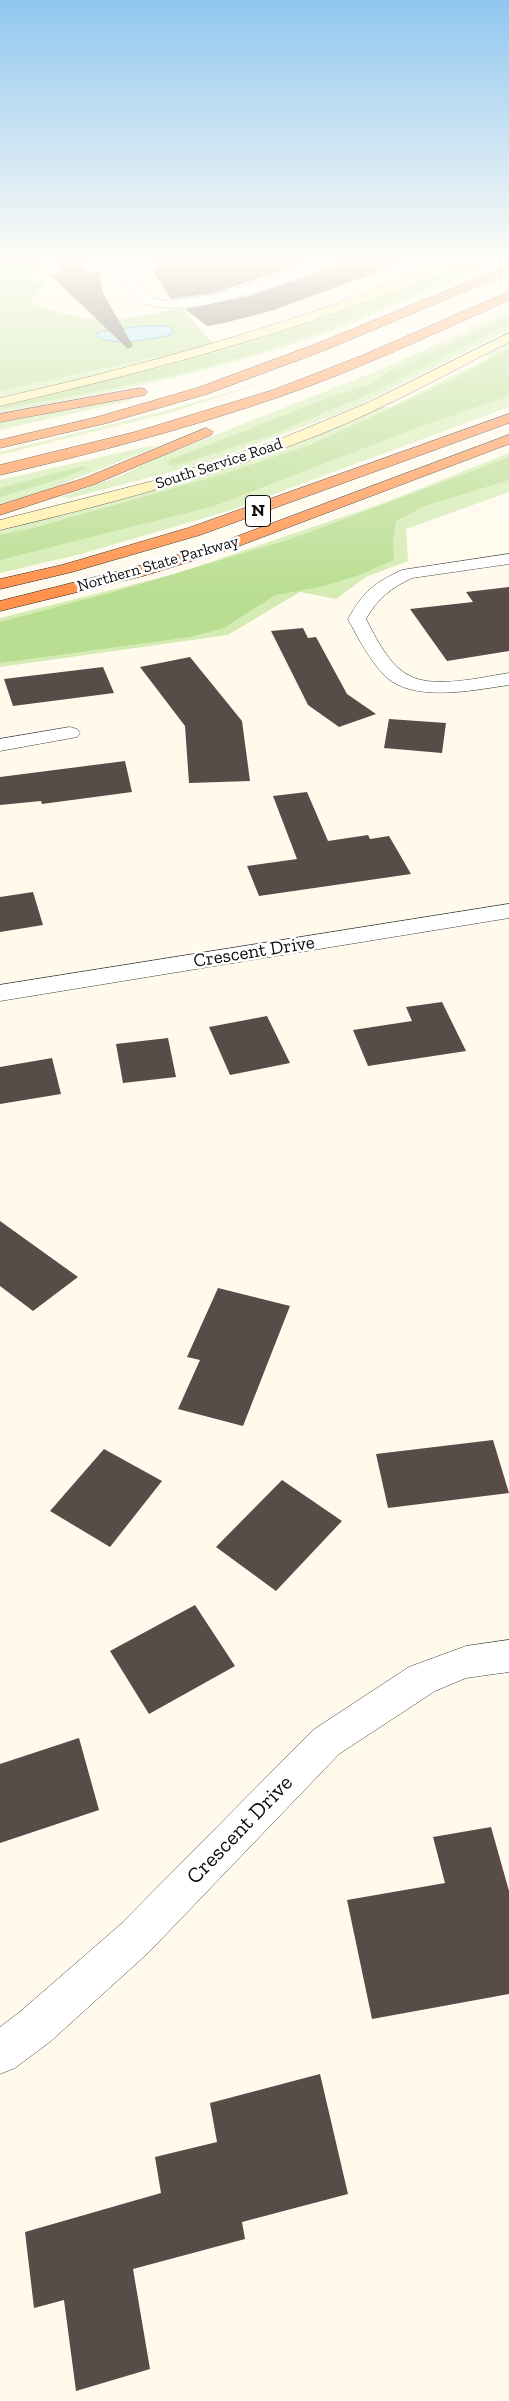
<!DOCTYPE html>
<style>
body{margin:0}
canvas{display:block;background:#fffaec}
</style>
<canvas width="509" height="2401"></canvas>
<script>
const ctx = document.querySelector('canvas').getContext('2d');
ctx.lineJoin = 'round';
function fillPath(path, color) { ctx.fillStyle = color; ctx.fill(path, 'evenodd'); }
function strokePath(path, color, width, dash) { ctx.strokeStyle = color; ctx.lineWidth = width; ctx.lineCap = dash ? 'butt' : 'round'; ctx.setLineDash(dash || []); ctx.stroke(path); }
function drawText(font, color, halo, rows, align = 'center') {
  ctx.font = font + ' "Zilla Slab",serif'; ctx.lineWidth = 5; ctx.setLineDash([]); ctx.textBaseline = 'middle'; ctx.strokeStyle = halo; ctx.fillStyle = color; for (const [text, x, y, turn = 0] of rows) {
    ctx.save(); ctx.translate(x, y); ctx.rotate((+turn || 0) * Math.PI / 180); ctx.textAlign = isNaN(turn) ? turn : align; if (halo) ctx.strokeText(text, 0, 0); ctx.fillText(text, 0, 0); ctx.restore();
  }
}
fillPath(new Path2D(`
 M472,259H500C444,283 389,310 332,331C224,370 113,393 0,412V404C161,369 320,325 472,259Z
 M509,312V330L353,408L205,463L70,498L61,497L120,476L162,456L377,371Z
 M509,343V407L228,511L81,554L0,573V531L218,471L380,407H391L490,357L485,355Z
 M216,347L0,401V391L151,358Z
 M281,377L169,413L0,455V452L165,411Z
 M128,398L132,400L0,430V421Z
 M150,446L156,447L47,490L0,504V480Z
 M509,453V492L406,529L408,561L366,577L336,599L300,592L228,635L0,667V618L175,574L386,502Z`), '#d4ecb3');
fillPath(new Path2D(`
 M0,259H47L46,263L31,275V279L37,283L47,285C38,290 33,294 32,304C48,309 67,316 84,318C115,323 151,314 181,308L216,347L151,358L0,391Z
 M477,259H490C422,289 354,321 284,344C192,375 95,392 0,409V407C98,383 197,360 293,329C356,309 417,285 477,259Z
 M509,317V324L378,390L274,434L174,466L168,465L170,460L329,397L372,384L386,373Z
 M509,348V396L424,425L214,506L0,560V535L33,528L217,476L310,445L457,378Z
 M509,457V480L425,506L396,521L393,542L394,560L359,575L325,586L275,595L224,628L190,637L0,663V622L110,593L294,538Z
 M82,466L88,468L63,478L0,497V488Z`), '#b9de91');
const water = new Path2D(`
 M145,326H166L173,329L171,335C155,338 107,349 96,334L103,331Z`);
fillPath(water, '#ade3fb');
strokePath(water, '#2e9fd7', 1);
fillPath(new Path2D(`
 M58,259H83L86,273L100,272L102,291L133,346L128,349L49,274H60Z
 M150,259H319L214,293L171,299L152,270H156Z
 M344,259H404V262L274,310L224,323L207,326L185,309L250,296L331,268Z
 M509,587V651L447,661L410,609L473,602L466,592Z
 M303,628L308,638L316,637L347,694L376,714L339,727L308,705L271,631Z
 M190,657L242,721L250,781L189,783L185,726L140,667Z
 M103,667L114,693L13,706L4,679Z
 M389,719L446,723L442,753L384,748Z
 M125,761L132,792L42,804L41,801L0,805V777Z
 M307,792L328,841L368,835L370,839L389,836L411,874L259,896L247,866L297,859L273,796Z
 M33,892L43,925L0,932V897Z
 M442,1002L466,1051L368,1066L353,1030L412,1021L406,1007Z
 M267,1016L290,1063L230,1075L209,1027Z
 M168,1038L176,1077L123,1083L116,1044Z
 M52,1058L61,1094L0,1104V1067Z
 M0,1221L78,1277L33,1311L0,1286Z
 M218,1288L290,1306L243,1426L178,1409L200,1360L187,1357Z
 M493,1440L509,1493L388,1508L376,1454Z
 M104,1449L162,1481L110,1547L50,1511Z
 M282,1480L342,1521L276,1591L216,1547Z
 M195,1605L235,1666L149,1714L110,1651Z
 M79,1738L99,1810L0,1843V1764Z
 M491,1827L509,1891V1994L372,2019L347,1900L445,1883L433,1837Z
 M320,2074L348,2194L242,2222L245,2239L133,2269L150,2369L76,2391L64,2300L34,2308L25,2232L161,2193L155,2157L217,2142L210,2103Z`), '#564d48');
const street = new Path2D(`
 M111,259H123L143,291L153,298L166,301L214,295L266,280L326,259H342C335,267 318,270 308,274C267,289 187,319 146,304C129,297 120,274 111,259Z
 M509,554V564L412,578C391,588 377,599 366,619C376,638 389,666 410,676C435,689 482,677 509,673V685C474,690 415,703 386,677C370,661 358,638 348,619C363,592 374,583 402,570Z
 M70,727L77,729L80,733L77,737L0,751V739Z
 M509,904V918L0,1001V985Z
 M509,1640V1672L466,1678L435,1691L339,1754L149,1952L51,2041L15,2068L0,2074V2027L21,2011L121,1924L313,1730L409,1667L466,1646Z`);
const secondary = new Path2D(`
 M452,259H468C458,270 412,285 396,291C267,340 134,375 0,406V398C155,363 306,320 452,259Z
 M509,333V342C449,373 389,406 326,432C220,474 110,504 0,530V520L157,480L278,440L365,404Z`);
const highway = new Path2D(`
 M509,266V273L323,351L207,394L107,423L0,448V440L97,417L197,388L313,345Z
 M509,292V300C434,334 359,369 282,396C189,428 95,453 0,475V465L135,432L273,390L361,356Z
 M140,388L145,389L147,392L145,395L0,422V414Z
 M509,414V423L200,535L72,572L0,589V579L62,565L188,528Z
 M206,428L213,432L211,435L95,484L0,515V505L85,478Z
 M509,435V444L231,549L143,576L0,611V601L131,568L219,543Z`);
strokePath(street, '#404040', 1);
strokePath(secondary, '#2f2f2f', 1);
strokePath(highway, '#1e1e1e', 1);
fillPath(street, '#fff');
fillPath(secondary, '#fff0a7');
fillPath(highway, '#ff914a');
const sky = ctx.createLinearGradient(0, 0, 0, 595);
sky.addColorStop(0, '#90c7f0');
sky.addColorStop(0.44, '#fffdf6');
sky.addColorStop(1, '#fffdf600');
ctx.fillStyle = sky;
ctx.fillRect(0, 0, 509, 595);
drawText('16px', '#0d0d0d', '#fff', [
 ["South Service Road",219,464,-18],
 ["Northern State Parkway",158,564,-16]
]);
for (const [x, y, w] of [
 [258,511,25]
]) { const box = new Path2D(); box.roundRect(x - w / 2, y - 15.5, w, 31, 4); ctx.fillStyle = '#fff'; ctx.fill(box); strokePath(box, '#0d0d0d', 1); }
drawText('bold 18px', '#0d0d0d', null, [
 ["N",258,511]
]);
drawText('19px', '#0d0d0d', '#fff', [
 ["Crescent Drive",254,952,-9]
]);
drawText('22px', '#0d0d0d', '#fff', [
 ["Crescent Drive",240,1830,-46]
]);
</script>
